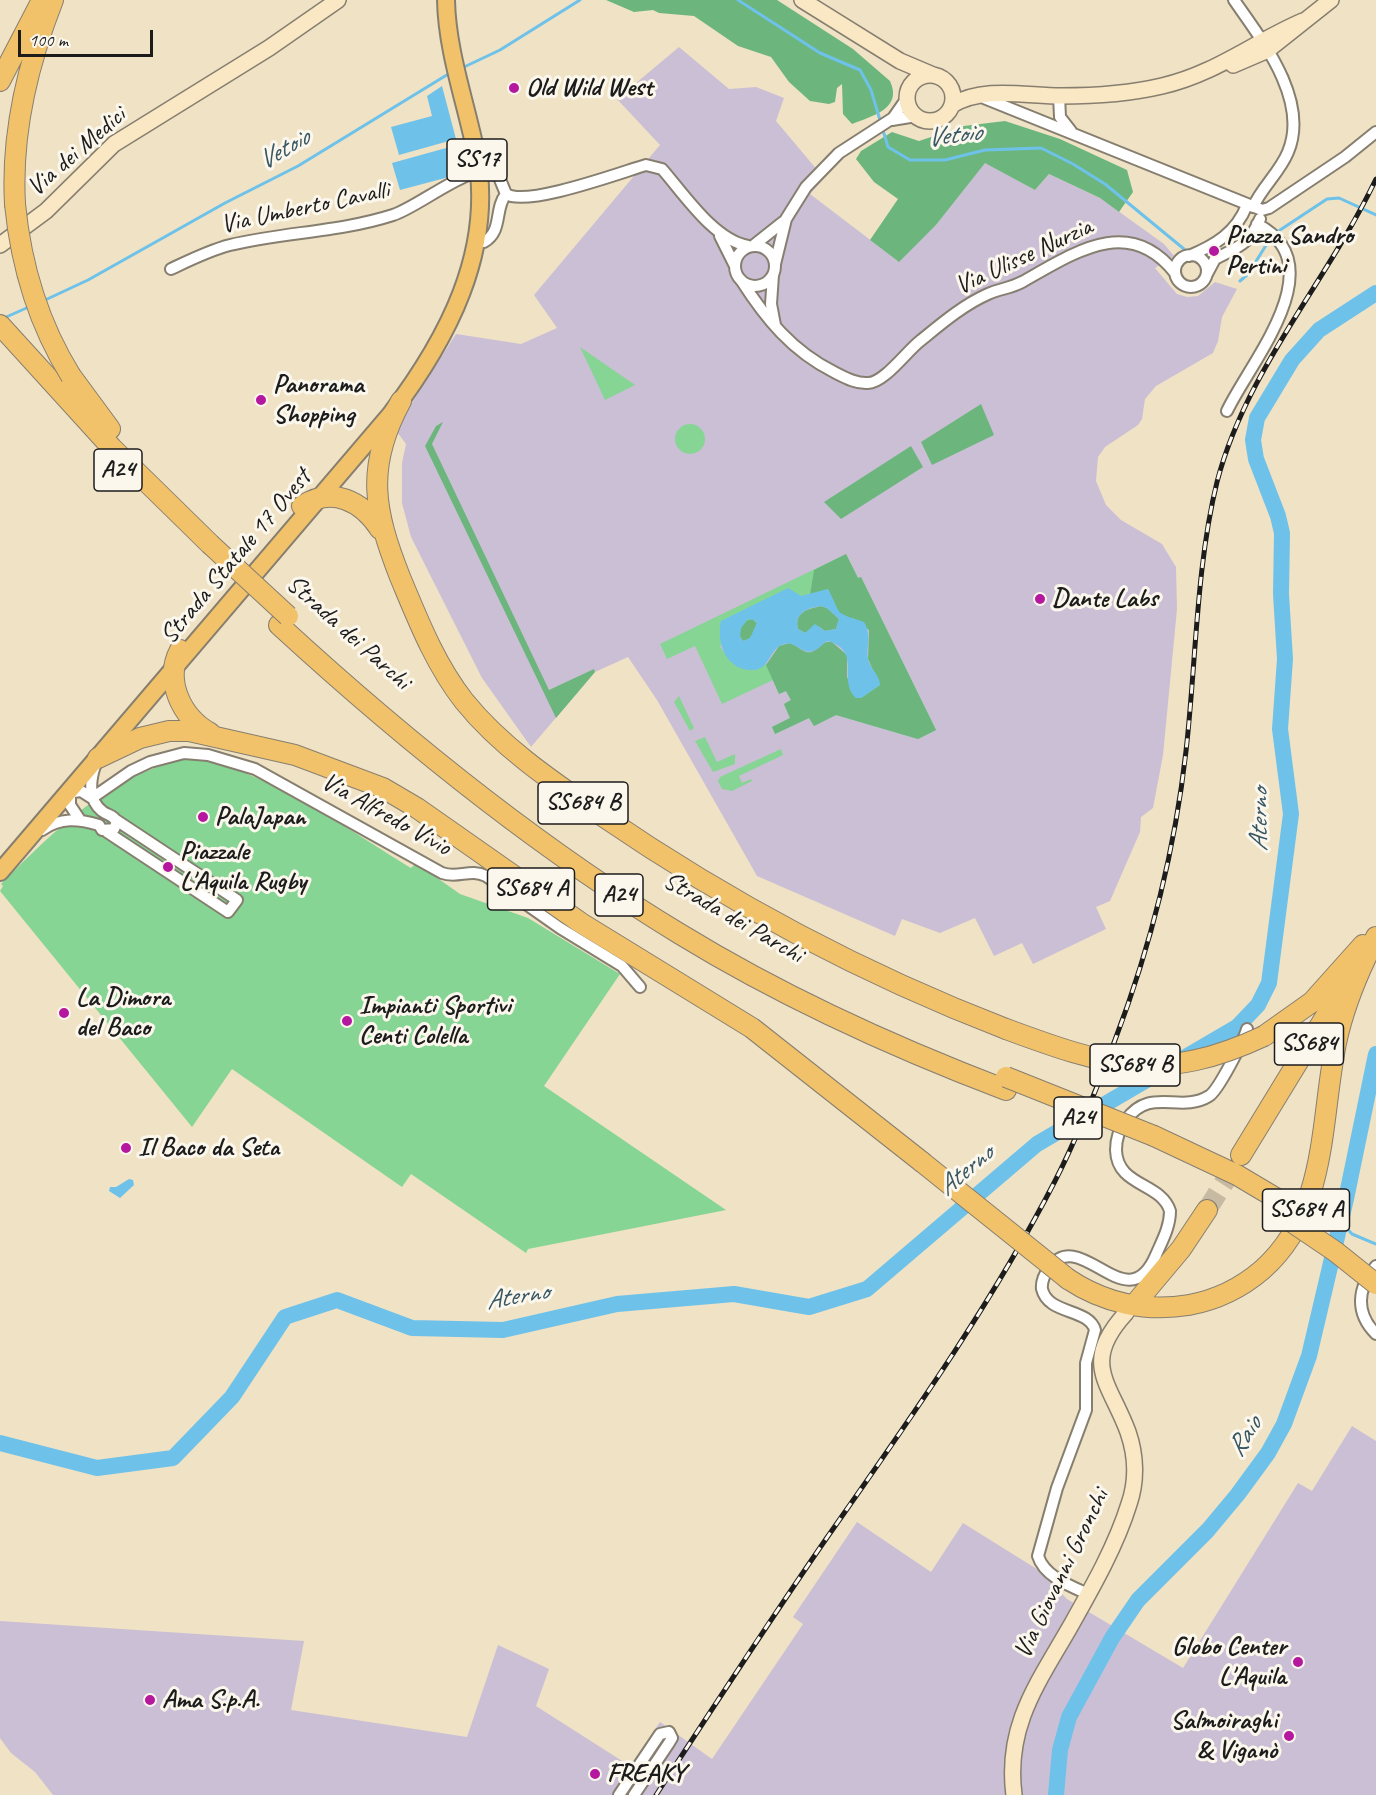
<!DOCTYPE html>
<meta charset="utf-8">
<style>
body{margin:0}
#map{position:relative;width:1376px;height:1795px;overflow:hidden;background:#f0e2c5;font-family:Caveat,sans-serif}
canvas{display:block}
.scale{position:absolute;left:18px;top:30px;width:135px;height:27px;box-sizing:border-box;border:3px solid #1c1c1c;border-top:0;padding-left:8px;font-size:18px;line-height:21px;white-space:nowrap;color:#1c1c1c;-webkit-text-stroke:4px #fbf7ec;paint-order:stroke}
</style>
<div id="map">
<canvas width="1376" height="1795"></canvas>
<div class="scale">100 m</div>
</div>
<script>
const ctx = document.querySelector('canvas').getContext('2d');
ctx.lineJoin = 'round';
function fillPath(path, color) { ctx.fillStyle = color; ctx.fill(path, 'evenodd'); }
function strokePath(path, color, width, dash) { ctx.strokeStyle = color; ctx.lineWidth = width; ctx.lineCap = dash ? 'butt' : 'round'; ctx.setLineDash(dash || []); ctx.stroke(path); }
function drawText(font, color, halo, rows, align = 'center') {
  ctx.font = font + ' Caveat,sans-serif'; ctx.lineWidth = 6; ctx.setLineDash([]); ctx.textBaseline = 'middle'; ctx.strokeStyle = halo; ctx.fillStyle = color; for (const [text, x, y, turn = 0] of rows) {
    ctx.save(); ctx.translate(x, y); ctx.rotate((+turn || 0) * Math.PI / 180); ctx.textAlign = isNaN(turn) ? turn : align; if (halo) ctx.strokeText(text, 0, 0); ctx.fillText(text, 0, 0); ctx.restore();
  }
}
fillPath(new Path2D(`
 M679,47L729,89L756,87L784,98L776,121L824,178L810,194L898,261L936,225L985,162L1035,190L1049,174L1100,198L1164,244L1174,256L1155,268L1177,294L1187,297L1198,296L1215,282L1237,289L1222,317L1218,341L1213,353L1156,386L1145,399L1142,419L1138,425L1105,447L1098,457L1096,481L1106,505L1121,520L1162,544L1176,567L1177,609L1163,755L1153,808L1141,817L1140,832L1110,901L1096,907L1106,929L1033,964L1022,943L994,956L975,918L940,933L902,919L895,936L757,876L657,700L628,657L595,672L531,747L482,678L411,537L402,503V463L406,444L395,429L456,334L521,344L557,328L534,295L660,145L617,99Z
 M1352,1426L1376,1441V1795H53L35,1772L11,1753L0,1738V1621L304,1641L291,1710L467,1737L498,1645L549,1669L536,1706L630,1766L660,1722L712,1759L803,1624L793,1617L857,1522L931,1572L963,1523L1040,1571L1067,1599L1183,1668L1298,1483L1312,1491Z`), '#cbbfd5');
fillPath(new Path2D(`
 M580,347L635,385L605,400Z
 M675 439a15 15 0 1 1 30 0a15 15 0 1 1-30 0Z
 M846,554L858,578L861,577L936,730L918,739L836,715L814,726L809,718L775,734L772,727L790,718L784,704L791,700L786,691L779,694L773,680L722,704L695,646L667,659L660,644ZM794,593L801,596L810,595L869,630L872,690L768,663C748,676 731,665 720,646Z
 M679,696L694,728L690,731L674,702Z
 M705,737L717,762L735,754V764L713,772L695,741Z
 M781,749L783,755L739,776L742,783L751,779L752,781L732,791L722,789L718,781L720,777Z
 M185,759C241,754 360,837 411,868L416,863L460,894L528,918L620,974L544,1086L726,1210L528,1249L526,1253L411,1174L402,1187L232,1069L192,1127L0,891L3,886L1,884C54,831 108,776 185,759Z`), '#86d594');
fillPath(new Path2D(`
 M606,0H777L853,49L890,81C903,109 872,116 852,124L843,114L842,84L837,88L835,102L829,104L810,101L789,82L771,57L738,46L694,16L659,13L653,10L634,12Z
 M1005,121L1060,139L1127,170L1133,192L1119,212L1100,198L1049,174L1035,190L985,163L936,225L899,262L870,240L898,199L874,182L856,159L861,151L892,132L919,141L964,126Z
 M981,404L994,435L932,465L921,442Z
 M443,422L432,444L549,690L594,669L595,672L556,718L425,446L436,426Z
 M911,446L923,467L841,519L824,502Z
 M846,554L858,578L861,577L936,730L918,739L836,715L814,726L809,718L775,734L772,727L790,718L784,704L791,700L786,691L779,694L766,665L779,646L789,643C798,645 803,654 811,652C821,649 822,640 832,642L847,655V677L856,698H861L880,685L868,659L869,630L853,618H845L837,613L828,589L810,595L814,570Z
 M821,606L827,608L839,619L836,629L825,631L818,626L805,633L798,629C794,612 808,609 821,606Z
 M752,619L757,623C754,631 752,640 743,641L739,635C741,628 743,620 752,619Z`), '#6cb67e');
fillPath(new Path2D(`
 M442,86L456,139L399,155L391,127L432,116L427,96Z
 M457,145L463,168L449,177L400,190L392,163Z
 M788,588L801,596L828,589C843,617 832,611 864,622C872,635 866,645 868,659C870,669 880,675 880,685L861,698H856C837,680 863,652 828,641C822,643 820,649 813,651C802,655 796,641 784,644C769,648 771,668 754,670C726,672 716,642 721,621ZM821,606L827,608L839,619L836,629L825,631L815,624L805,633L798,629C794,612 808,608 821,606ZM748,619L754,620L757,623L750,638L743,641L740,637L741,628Z
 M129,1179L133,1180L134,1185L120,1198L109,1191L110,1187H116Z`), '#6ec2ea');
strokePath(new Path2D(`
 M738,0L820,53L860,70L871,90L888,147L910,160H945L985,150L1041,148L1073,164L1105,184L1184,249
 M462,68L500,50L580,0
 M1274,234L1327,199L1339,198L1376,215
 M1240,281L1248,274L1270,239
 M43,301L88,280L225,203L298,166L450,73
 M4,318L31,306
 M1341,1222L1352,1234L1376,1244`), '#6ec2ea', 3);
strokePath(new Path2D(`
 M0,1443L97,1468L173,1458L232,1397L285,1317L337,1300L412,1328L503,1330L617,1304L734,1294L809,1307L867,1289L1037,1144L1237,1027L1258,1005L1269,983L1291,814L1280,729L1285,659L1281,594L1282,533L1278,516L1256,459L1253,440L1257,418L1292,360L1319,330L1376,293
 M1056,1795L1060,1750L1069,1717L1112,1638L1138,1600L1208,1530L1238,1494L1268,1453L1284,1424L1309,1356L1346,1199L1376,1054`), '#6ec2ea', 16);
strokePath(new Path2D(`
 M1207,1210L1239,1159`), '#c6baa3', 20, [20, 10]);
const street = new Path2D(`
 M1234,0C1261,39 1310,100 1288,152C1280,172 1262,187 1253,207
 M1059,96L1060,117L1071,131
 M984,98L1262,210
 M892,120L916,116
 M1262,210L1269,208L1345,157L1376,132
 M720,236L735,266
 M476,241L484,242C503,231 494,209 506,194
 M754,245L783,222
 M735 266a20 20 0 1 1 40 0a20 20 0 1 1-40 0Z
 M1175 271a16 16 0 1 1 32 0a16 16 0 1 1-32 0Z
 M1189,256C1215,245 1236,233 1247,205
 M775,264L786,219L806,187L839,153L893,118L907,98
 M171,269C190,260 210,250 230,245C285,232 340,232 393,215C419,207 474,160 497,172L506,194C527,207 619,173 646,165L662,169C684,194 714,240 748,246
 M1207,274L1215,259C1238,247 1249,245 1260,219
 M773,275L771,304L775,325
 M741,280C766,319 792,351 834,372C844,377 856,384 868,383C884,383 907,351 920,341C941,324 963,305 988,294C999,289 1011,288 1022,282C1074,253 1129,214 1175,273
 M1227,411C1250,362 1336,265 1257,224
 M95,766C90,780 88,800 102,811C108,816 113,814 117,822L114,829L102,830L99,825
 M70,790V805L80,820
 M66,793L81,791L92,798L131,771L150,762L184,753L208,755L255,769L442,873C458,879 470,868 486,876L560,928L622,966L640,987
 M42,830C61,817 78,819 99,825
 M107,832L228,912L237,900L116,820
 M1376,1266C1357,1288 1355,1313 1376,1334
 M1088,1594C1070,1586 1044,1576 1038,1556L1057,1488L1086,1410V1363L1095,1330C1089,1308 1048,1315 1042,1289C1041,1282 1045,1273 1049,1268C1081,1224 1127,1323 1156,1255C1162,1241 1170,1227 1170,1211C1161,1182 1117,1187 1116,1150C1116,1139 1120,1128 1126,1120C1150,1086 1180,1114 1209,1096C1218,1091 1244,1040 1247,1029
 M619,1795L660,1734L669,1732L672,1738L669,1743L634,1795`);
const secondary = new Path2D(`
 M802,0L900,61L933,75
 M1233,65L1268,50L1331,0
 M907 98a23 23 0 1 1 46 0a23 23 0 1 1-46 0Z
 M952,105C984,86 1026,96 1061,96C1095,96 1128,94 1162,86C1215,74 1254,42 1303,21
 M0,245L46,211L114,144L269,48L338,0
 M1014,1795C1005,1726 1038,1683 1070,1627C1092,1588 1116,1546 1129,1504C1137,1481 1136,1455 1128,1432C1110,1383 1080,1363 1126,1313`);
const primary = new Path2D(`
 M0,872L390,415C447,340 495,251 476,153C466,103 447,52 446,0`);
const highway = new Path2D(`
 M0,81L41,2
 M15,204C11,133 27,66 53,0
 M0,325L112,448L210,544
 M71,376L110,429
 M401,401C365,467 374,511 400,577C418,620 435,664 464,701C501,747 553,782 601,815C728,902 863,974 1006,1029
 M302,506C332,486 362,501 380,529
 M279,625C403,739 535,846 680,934C783,997 893,1047 1006,1090
 M180,650C164,680 181,717 210,733
 M98,758L140,738L169,731H189L295,755L383,788L417,808L581,923L752,1028L922,1162
 M1264,1036L1312,1002L1363,945
 M1154,1136L1237,1175L1279,1200
 M1241,1155L1343,988
 M1068,1279C1104,1303 1146,1312 1189,1305C1216,1300 1241,1288 1262,1270C1328,1212 1320,1122 1336,1043C1344,1005 1358,972 1376,937
 M1139,1299L1181,1249L1207,1210`);
strokePath(street, '#867f70', 14);
strokePath(secondary, '#867f70', 18);
strokePath(primary, '#867f70', 20);
strokePath(highway, '#867f70', 22);
strokePath(street, '#fff', 10);
strokePath(secondary, '#fae7c3', 15);
strokePath(primary, '#f2c26a', 16);
strokePath(highway, '#f2c26a', 20);
const rail = new Path2D(`
 M656,1795C712,1709 768,1623 826,1539C907,1423 990,1307 1055,1181C1078,1136 1097,1088 1115,1040C1150,948 1175,849 1186,751C1196,664 1196,567 1217,482C1246,370 1327,282 1376,179`);
strokePath(rail, '#1c1c1c', 5);
strokePath(rail, '#fbf7ec', 3, [9]);
const highwayBridge = new Path2D(`
 M15,204C21,266 38,323 71,376
 M210,544L288,616
 M1006,1029C1106,1066 1162,1084 1264,1036
 M1006,1077L1154,1136
 M922,1162L1068,1279
 M1274,1210L1336,1252L1376,1284`);
strokePath(highwayBridge, '#867f70', 22, []);
strokePath(highwayBridge, '#f2c26a', 20);
for (const [x, y, r, color] of [
 [514,88,6,"#b5179e"],
 [1214,251,6,"#b5179e"],
 [261,400,6,"#b5179e"],
 [1040,599,6,"#b5179e"],
 [203,817,6,"#b5179e"],
 [168,867,6,"#b5179e"],
 [64,1013,6,"#b5179e"],
 [347,1021,6,"#b5179e"],
 [126,1148,6,"#b5179e"],
 [1298,1662,6,"#b5179e"],
 [150,1700,6,"#b5179e"],
 [1289,1736,6,"#b5179e"],
 [595,1774,6,"#b5179e"]
]) { const dot = new Path2D(); dot.arc(x, y, r, 0, 2 * Math.PI); ctx.fillStyle = color; ctx.fill(dot); strokePath(dot, '#fbf7ec', 2); }
for (const [x, y, w] of [
 [477,160,60],
 [118,470,48],
 [583,803,90],
 [531,889,87],
 [619,895,48],
 [1309,1044,69],
 [1135,1065,90],
 [1078,1118,48],
 [1306,1210,87]
]) { const box = new Path2D(); box.roundRect(x - w / 2, y - 21, w, 42, 4.5); ctx.fillStyle = '#fbf7ec'; ctx.fill(box); strokePath(box, '#1c1c1c', 1.5); }
drawText('bold 24px', '#1c1c1c', null, [
 ["SS17",477,160],
 ["A24",118,470],
 ["SS684 B",583,803],
 ["SS684 A",531,889],
 ["A24",619,895],
 ["SS684",1309,1044],
 ["SS684 B",1135,1065],
 ["A24",1078,1118],
 ["SS684 A",1306,1210]
]);
drawText('bold 26px', '#1c1c1c', '#fbf7ec', [
 ["Old Wild West",526,88],
 ["Piazza Sandro",1226,236],
 ["Pertini",1226,266],
 ["Panorama",273,385],
 ["Shopping",273,415],
 ["Dante Labs",1052,599],
 ["PalaJapan",215,817],
 ["Piazzale",180,852],
 ["L'Aquila Rugby",180,882],
 ["La Dimora",76,998],
 ["del Baco",76,1028],
 ["Impianti Sportivi",359,1006],
 ["Centi Colella",359,1036],
 ["Il Baco da Seta",138,1148],
 ["Globo Center",1286,1647,"right"],
 ["L'Aquila",1286,1677,"right"],
 ["Ama S.p.A.",162,1700],
 ["Salmoiraghi",1277,1721,"right"],
 ["& Viganò",1277,1751,"right"],
 ["FREAKY",607,1774]
], 'left');
drawText('26px', '#1c1c1c', '#fbf7ec', [
 ["Via dei Medici",77,152,-41],
 ["Via Umberto Cavalli",305,208,-12],
 ["Via Ulisse Nurzia",1024,257,-25],
 ["Strada Statale 17 Ovest",236,557,-50],
 ["Strada dei Parchi",348,633,42],
 ["Via Alfredo Vivio",386,815,29],
 ["Strada dei Parchi",733,918,30],
 ["Via Giovanni Gronchi",1062,1574,-64]
]);
drawText('italic 27px', '#395664', '#fbf7ec', [
 ["Vetoio",954,136,-7],
 ["Vetoio",284,150,-30],
 ["Aterno",1260,820,-89],
 ["Aterno",966,1171,-40],
 ["Aterno",517,1297,-9],
 ["Raio",1245,1437,-57]
]);
</script>
